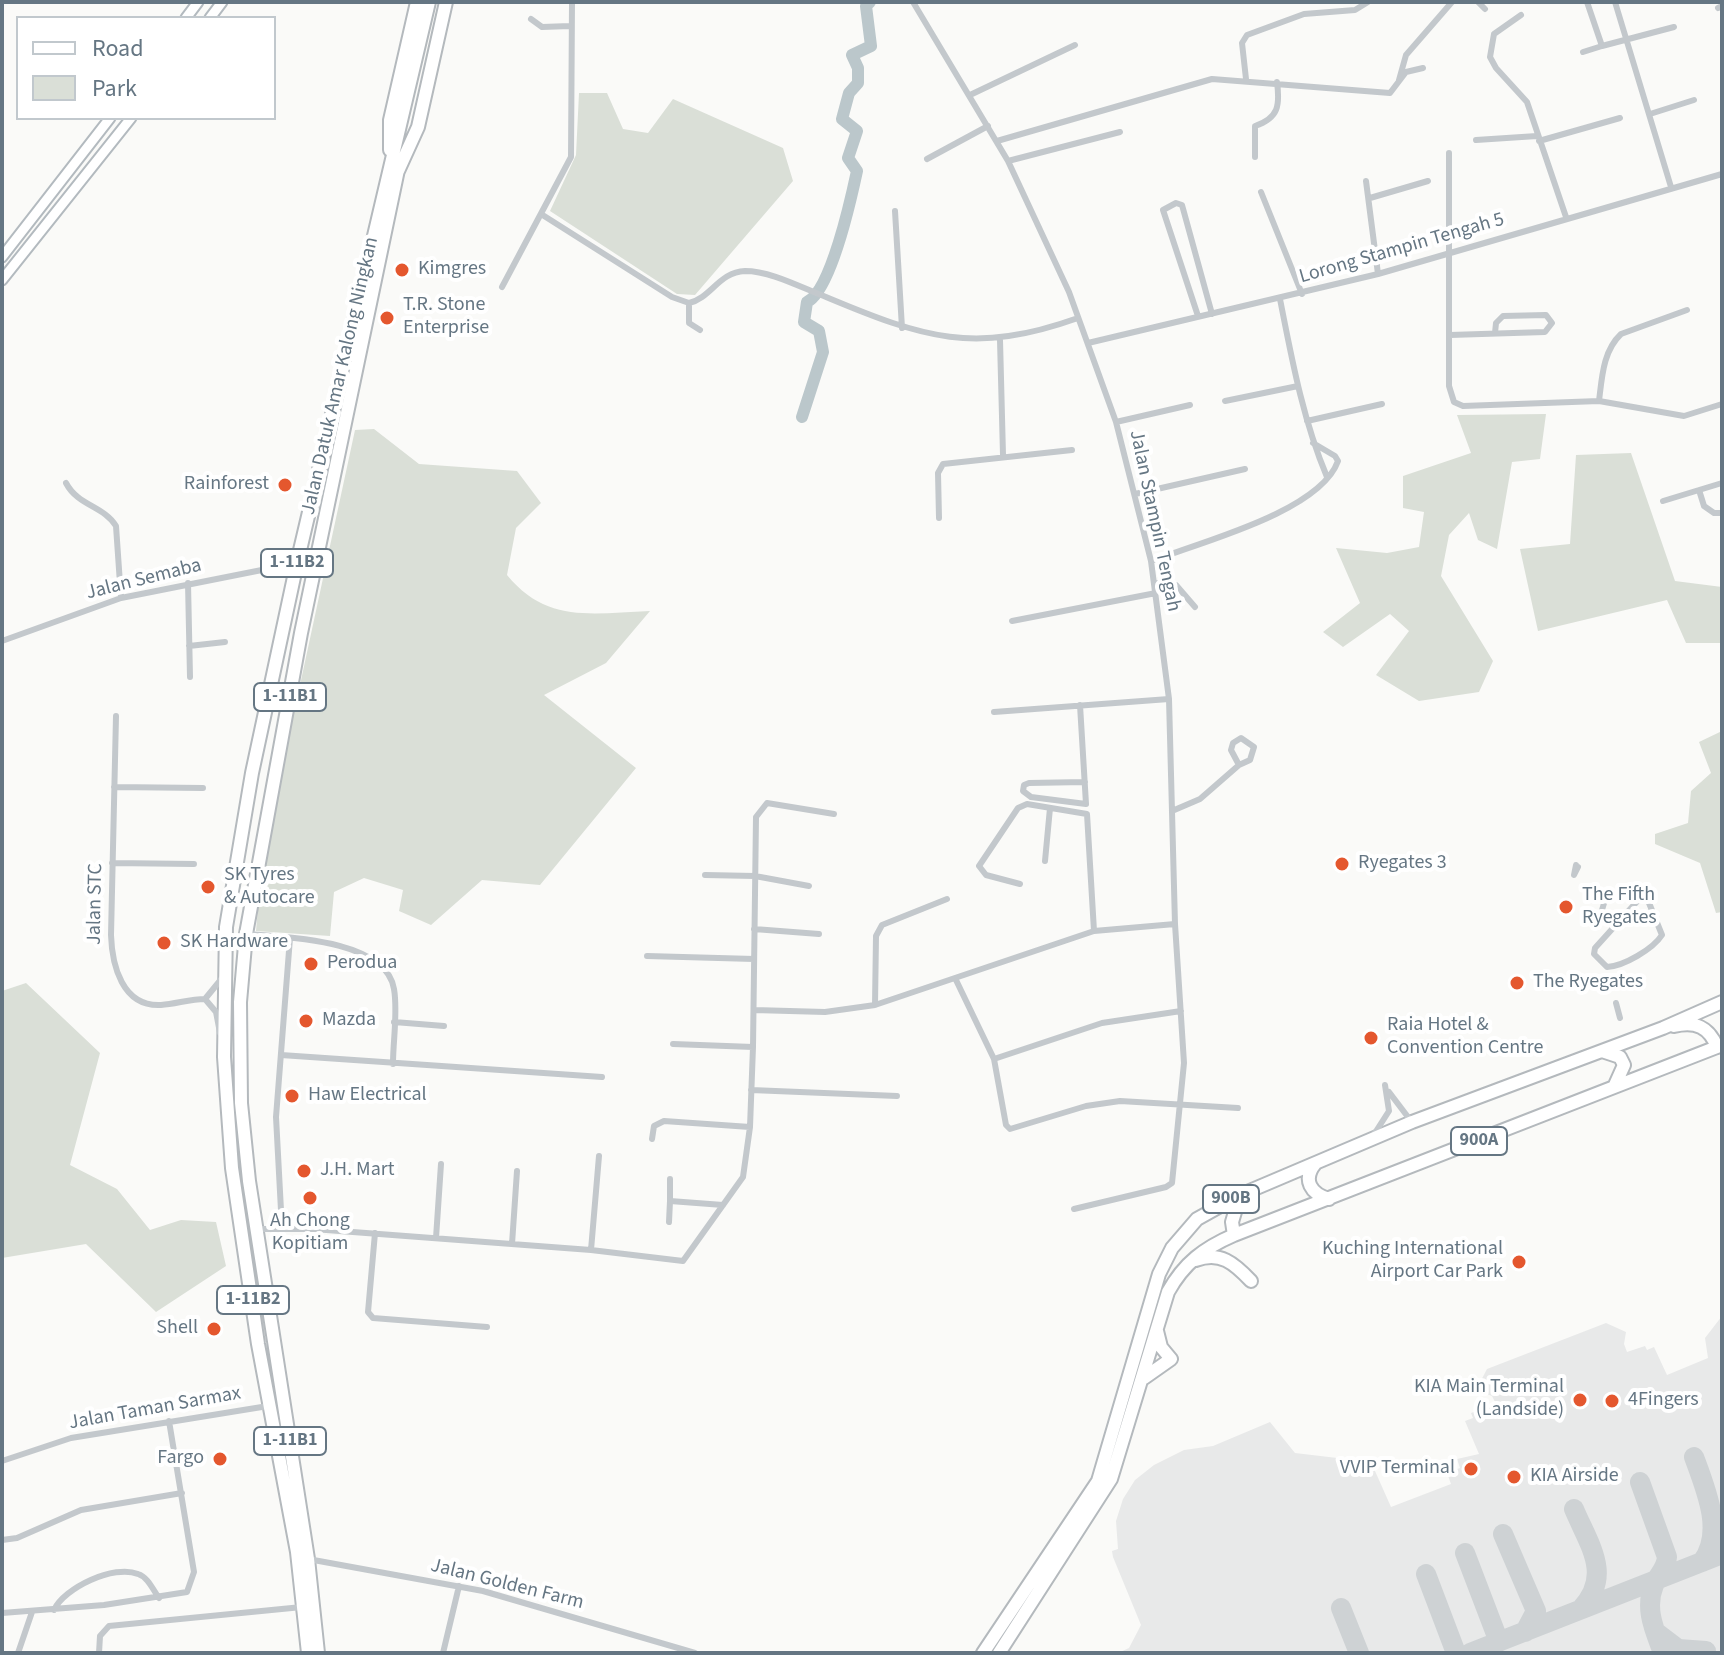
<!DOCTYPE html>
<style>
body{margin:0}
#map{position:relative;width:1724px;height:1655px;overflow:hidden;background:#fafaf8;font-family:"Source Sans 3",sans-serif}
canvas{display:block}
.frame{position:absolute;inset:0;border:4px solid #657683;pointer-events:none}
.legend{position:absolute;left:16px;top:16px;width:260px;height:104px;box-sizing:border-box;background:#fff;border:2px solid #c1c8cd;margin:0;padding:10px 14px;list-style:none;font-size:24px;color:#657683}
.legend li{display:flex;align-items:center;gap:16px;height:40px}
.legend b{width:40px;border:2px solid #c1c8cd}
</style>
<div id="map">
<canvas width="1724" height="1655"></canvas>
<div class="frame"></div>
<ul class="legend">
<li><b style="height:10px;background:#fff"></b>Road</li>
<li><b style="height:22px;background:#dadfd7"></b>Park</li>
</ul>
</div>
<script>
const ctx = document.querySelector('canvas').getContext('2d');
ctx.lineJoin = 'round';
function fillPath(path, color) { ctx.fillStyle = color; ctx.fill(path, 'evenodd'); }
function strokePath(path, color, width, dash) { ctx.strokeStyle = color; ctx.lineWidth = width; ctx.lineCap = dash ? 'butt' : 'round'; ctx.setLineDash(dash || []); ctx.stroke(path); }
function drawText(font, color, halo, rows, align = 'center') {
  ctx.font = font + ' "Source Sans 3",sans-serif'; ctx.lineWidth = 8; ctx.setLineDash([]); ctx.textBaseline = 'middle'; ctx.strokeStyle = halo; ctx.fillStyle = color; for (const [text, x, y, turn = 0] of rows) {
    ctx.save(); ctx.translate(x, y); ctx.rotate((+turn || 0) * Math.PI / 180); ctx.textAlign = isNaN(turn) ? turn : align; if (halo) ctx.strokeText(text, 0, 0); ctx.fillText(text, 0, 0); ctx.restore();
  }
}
fillPath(new Path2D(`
 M1722,1316V1653H1118L1129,1648L1141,1625L1113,1557L1112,1551L1118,1549L1116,1521L1123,1499L1135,1480L1154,1465L1184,1450L1213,1446L1270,1422L1295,1453L1371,1462L1391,1507L1451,1484L1447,1473L1460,1468L1457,1459L1479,1454L1465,1421L1473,1418L1471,1413L1496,1404L1492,1396L1476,1390L1487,1369L1606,1323L1626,1332L1624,1344L1627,1352L1645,1346L1647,1350L1654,1347L1667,1375L1708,1358L1705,1338Z`), '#e8e9e9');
fillPath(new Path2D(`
 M579,93H607L623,129L648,133L673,99L783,148L793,181L695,295L677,294L550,211L576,155Z
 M1546,414L1540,459L1512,462L1497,549L1478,540L1469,513L1449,535L1441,576L1493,661L1479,692L1419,701L1376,675L1409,631L1390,614L1343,647L1323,632L1360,603L1336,548L1387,553L1419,547L1424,512L1403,508V476L1471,453L1457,415Z
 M374,429L419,464L517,471L541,503L516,528L507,575C547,624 593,613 650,611L606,663L544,695L636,768L540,885L482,880L431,925L399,911L403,890L364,878L334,892L330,936L256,931L262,861L355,430Z
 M1631,453L1675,581L1722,587V643H1686L1667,600L1538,631L1520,549L1570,544L1576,455Z
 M1722,731V912L1716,913L1700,863L1655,844V834L1688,823L1691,791L1711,773L1699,742Z
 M26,983L100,1053L70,1165L117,1189L150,1230L181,1220L216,1222L226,1266L156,1312L86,1244L2,1258V991Z`), '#dadfd7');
strokePath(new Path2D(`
 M802,417L823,352L819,331L804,322L807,302C831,291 851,199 857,171L848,158L857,131L842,119L849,93L858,83V68L852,55L871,46L866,6L870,2`), '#bbc7cb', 12);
strokePath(new Path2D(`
 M1694,1457C1707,1492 1724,1533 1702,1562
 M1640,1482L1667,1557C1666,1570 1658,1574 1654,1585C1644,1609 1655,1631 1663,1653
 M1574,1509C1589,1545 1613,1575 1581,1609
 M1503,1534L1536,1611L1525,1632
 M1465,1553L1499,1642
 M1426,1574L1456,1653
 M1341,1608L1359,1653
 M1657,1633L1678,1649L1706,1651
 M1470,1653L1722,1554`), '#ced2d4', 20);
const secondary = new Path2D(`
 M186,18L198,2
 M210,18L222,2
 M2,257L110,118
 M2,280L131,118`);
const highway = new Path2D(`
 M390,150V120L417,2
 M398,171L418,127L446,2
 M1674,1026C1696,1021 1709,1027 1717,1047
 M1602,1051L1620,1057L1624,1065L1615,1085
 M1315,1164C1302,1180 1311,1194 1329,1199
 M1234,1235L1232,1222L1240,1195
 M1196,1260C1220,1251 1234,1263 1251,1281
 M1144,1378L1171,1359L1161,1347L1157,1331
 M308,1653L297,1552L258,1344L232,1168L224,1057L226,927L252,773L297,563L429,2
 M318,1653L308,1559L249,1181L241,1103L240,1002L246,934L301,633L399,165
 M983,1653L1098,1481L1159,1274L1172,1248L1197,1219L1240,1195L1412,1122L1663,1028L1722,1002
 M999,1653L1111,1479L1168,1292C1184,1263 1204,1248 1234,1235L1722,1045`);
strokePath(secondary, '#b3babf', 13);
strokePath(highway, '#b4b9bd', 16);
strokePath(new Path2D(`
 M913,2L1008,161L1069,292L1116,422L1151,561L1169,699L1175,924L1184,1063L1172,1183L1166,1187L1074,1209
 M1478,2L1485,9
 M1587,2L1602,46L1674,27
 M1615,2L1671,187
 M1718,8L1722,6
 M1521,15L1494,34L1490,57L1496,68L1527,102L1566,217
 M531,19L542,27L570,26
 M1583,52L1602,46
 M1246,79L1242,43L1247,35L1304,14L1355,10L1368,2
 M1399,80L1406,55L1452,2
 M970,95L1075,45
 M1650,114L1694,100
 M1476,140L1537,136
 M997,141L1212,79L1390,93L1406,72L1423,68
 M1539,141L1620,118
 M1449,153V386L1454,402L1463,406L1599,401L1684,416L1722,404
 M1255,157V126C1279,118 1280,105 1277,82
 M927,159L988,126
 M1008,161L1120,132
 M1366,181L1378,274
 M1261,192L1302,294
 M1370,198L1428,181
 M895,211L902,328
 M541,214L672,297L689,303C711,298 719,272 745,271C771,271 802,288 826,297C924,338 974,355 1078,318
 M502,287L571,157L572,2
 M1280,299C1292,360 1303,420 1327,477
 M689,303V323L700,330
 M1198,316L1163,210L1176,203L1182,205L1212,314
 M1450,335L1545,332L1552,323L1546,315L1503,316L1496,323L1495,333
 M1000,340L1003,455
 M1088,343L1378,274L1722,174
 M1225,401L1298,386
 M1599,401C1602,377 1603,351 1621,334L1687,310
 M1307,421L1382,404
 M1116,422L1190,405
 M66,483C78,506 104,506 116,526L121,598
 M1699,490L1704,506L1714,513H1722
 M1135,494L1245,469
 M1663,501L1722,483
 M939,518L938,473L943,464L1072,450
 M1151,561C1198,543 1320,512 1338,461L1335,456L1313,443
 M188,583L190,677
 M1154,583L1176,585L1195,607
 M1012,621L1156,593
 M2,641L121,598L297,563
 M189,646L225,642
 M1080,705L1086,804L1031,797L1023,791L1024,785L1029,783L1085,782
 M994,712L1169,699
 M116,716L111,935C112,965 122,1007 161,1005C176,1004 190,999 205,999L216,1012L220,1033
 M114,787L203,788
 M1172,811L1200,799L1239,765L1250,760L1254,747L1241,738L1233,743L1231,750L1239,765
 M1045,861L1050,808
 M112,863L194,864
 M1576,865L1574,875L1578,867
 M705,875L755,876L809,886
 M1020,884L986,875L979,866L1018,808L1027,804L1087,814L1094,931
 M1642,896L1647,898L1662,935C1653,949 1624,966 1607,967L1594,954L1595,948Z
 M1602,910L1605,900
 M754,929L819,934
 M246,934C284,937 386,939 394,989C398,1012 393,1040 393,1064
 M647,956L754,959
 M956,980L994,1059L1006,1125L1010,1129L1086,1106L1120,1101L1238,1108
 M205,999L223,977
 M1616,1003L1620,1018
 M875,1005L876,936L882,925L947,899
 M754,1010L825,1012L875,1005L1094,931L1175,924
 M394,1022L444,1026
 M673,1044L753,1047
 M281,1055L602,1077
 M994,1059L1102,1023L1181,1011
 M751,1090L897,1096
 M1389,1092L1411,1121
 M1373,1136L1389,1111L1385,1085
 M652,1139L654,1126L664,1121L750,1127
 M670,1179V1201L723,1205
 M669,1222L670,1201
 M258,1229H313L591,1250L683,1261L743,1177L750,1127L753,1047L756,817L767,803L834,814
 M282,1229L276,1117L290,938
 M375,1233L368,1312L373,1318L487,1327
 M436,1238L441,1164
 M512,1244L517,1171
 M591,1250L599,1156
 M2,1461L71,1438L268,1406
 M2,1540L17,1538L81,1510L182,1493
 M308,1559L483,1591L695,1653
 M54,1610C64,1588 114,1564 138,1574C148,1577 153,1590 159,1598
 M2,1613L104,1605L187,1592L194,1572L169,1421
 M18,1653L32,1612
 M99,1653L100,1636L109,1626L302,1607
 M443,1653L459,1586`), '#c3c8cc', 6);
strokePath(secondary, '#fff', 9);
strokePath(highway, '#fff', 12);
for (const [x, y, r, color] of [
 [402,270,8,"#e4572e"],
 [387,318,8,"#e4572e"],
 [285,485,8,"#e4572e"],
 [1342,864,8,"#e4572e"],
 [208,887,8,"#e4572e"],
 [1566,907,8,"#e4572e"],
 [164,943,8,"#e4572e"],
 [311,964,8,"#e4572e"],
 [1517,983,8,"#e4572e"],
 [306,1021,8,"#e4572e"],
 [1371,1038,8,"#e4572e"],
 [292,1096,8,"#e4572e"],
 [304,1171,8,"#e4572e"],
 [310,1198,8,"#e4572e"],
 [1519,1262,8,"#e4572e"],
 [214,1329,8,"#e4572e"],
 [1580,1400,8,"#e4572e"],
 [1612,1401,8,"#e4572e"],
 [220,1459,8,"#e4572e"],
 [1471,1469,8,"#e4572e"],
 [1514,1477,8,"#e4572e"]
]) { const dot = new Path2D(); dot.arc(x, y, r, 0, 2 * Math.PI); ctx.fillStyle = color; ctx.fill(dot); strokePath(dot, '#fff', 3); }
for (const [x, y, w] of [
 [297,563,72],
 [290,697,72],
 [1479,1141,56],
 [1231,1199,56],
 [253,1300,72],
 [290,1441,72]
]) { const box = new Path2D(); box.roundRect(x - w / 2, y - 14, w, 28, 6); ctx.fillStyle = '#fff'; ctx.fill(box); strokePath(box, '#657683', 2); }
drawText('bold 18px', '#657683', null, [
 ["1-11B2",297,563],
 ["1-11B1",290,697],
 ["900A",1479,1141],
 ["900B",1231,1199],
 ["1-11B2",253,1300],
 ["1-11B1",290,1441]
]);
drawText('20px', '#657683', '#fff', [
 ["Lorong Stampin Tengah 5",1402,249,-16],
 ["Jalan Datuk Amar Kalong Ningkan",341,376,-77],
 ["Jalan Stampin Tengah",1154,521,78],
 ["Jalan Semaba",144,580,-14],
 ["Jalan STC",96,904,-89],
 ["Jalan Taman Sarmax",155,1409,-10],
 ["Jalan Golden Farm",507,1585,14]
]);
drawText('20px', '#657683', '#fff', [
 ["Kimgres",418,270],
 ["T.R. Stone",403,306],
 ["Enterprise",403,329],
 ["Rainforest",269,485,"right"],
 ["Ryegates 3",1358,864],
 ["SK Tyres",224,876],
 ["& Autocare",224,899],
 ["The Fifth",1582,896],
 ["Ryegates",1582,919],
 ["SK Hardware",180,943],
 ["Perodua",327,964],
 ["The Ryegates",1533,983],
 ["Mazda",322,1021],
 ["Raia Hotel &",1387,1026],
 ["Convention Centre",1387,1049],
 ["Haw Electrical",308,1096],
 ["J.H. Mart",320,1171],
 ["Ah Chong",310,1222,"center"],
 ["Kopitiam",310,1245,"center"],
 ["Kuching International",1503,1250,"right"],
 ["Airport Car Park",1503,1273,"right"],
 ["Shell",198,1329,"right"],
 ["KIA Main Terminal",1564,1388,"right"],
 ["(Landside)",1564,1411,"right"],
 ["4Fingers",1628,1401],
 ["Fargo",204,1459,"right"],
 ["VVIP Terminal",1455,1469,"right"],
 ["KIA Airside",1530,1477]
], 'left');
</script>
